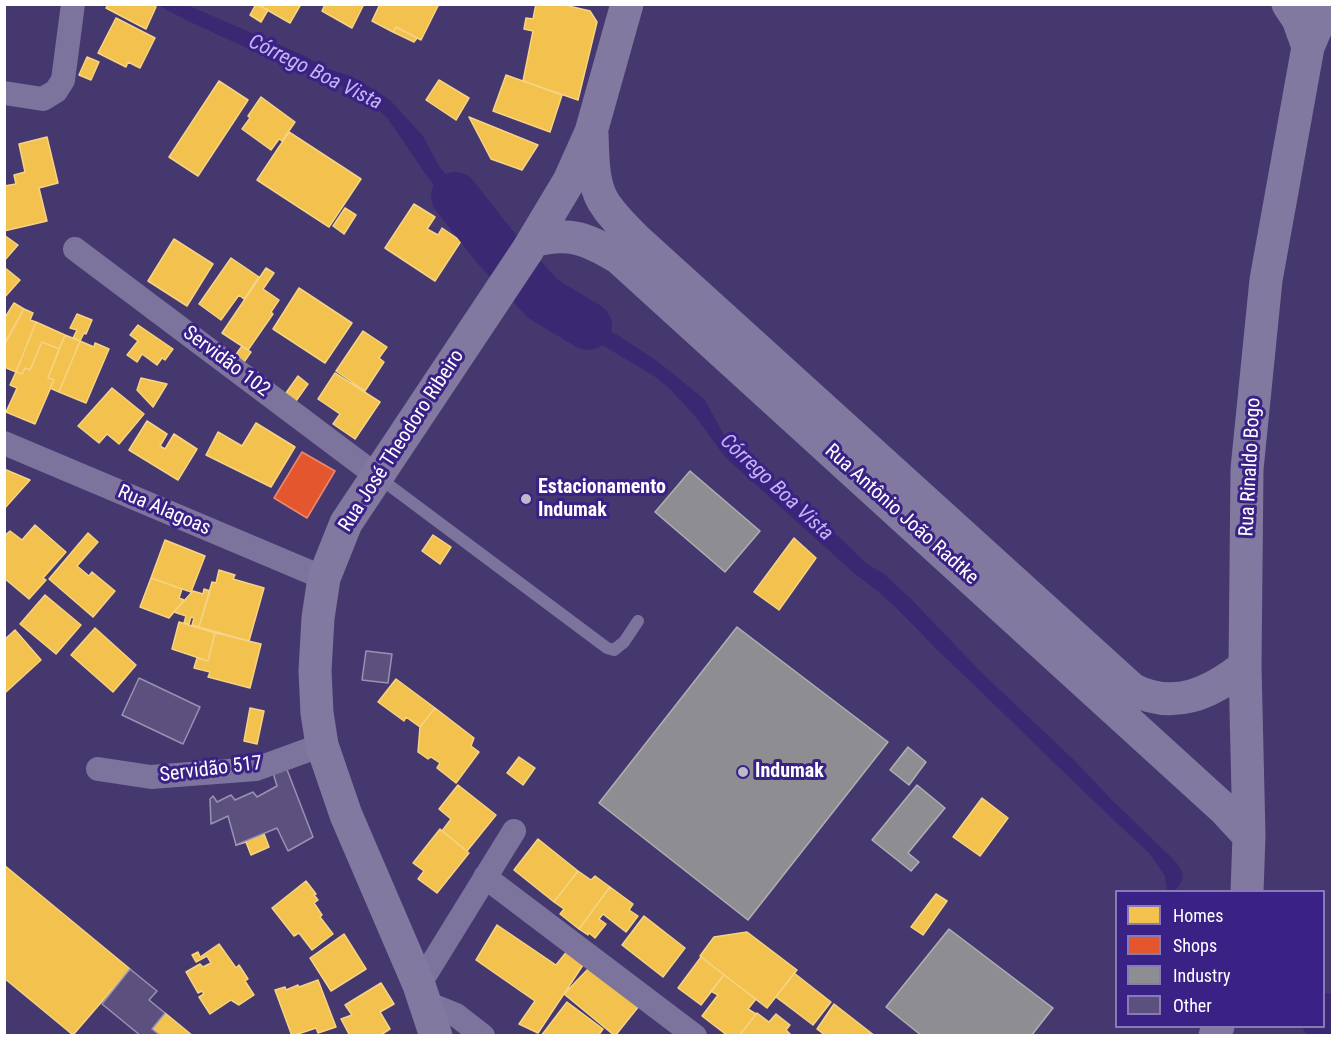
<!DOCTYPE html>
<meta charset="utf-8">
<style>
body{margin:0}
#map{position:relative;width:1337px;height:1040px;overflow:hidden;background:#45386f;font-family:"Roboto Condensed",sans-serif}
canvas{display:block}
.frame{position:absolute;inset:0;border:6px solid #fff;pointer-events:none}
.legend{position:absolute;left:1115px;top:890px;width:210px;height:138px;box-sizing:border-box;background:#392186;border:2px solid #887ab6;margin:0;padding:8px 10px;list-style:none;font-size:18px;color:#fff}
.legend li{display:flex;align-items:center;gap:12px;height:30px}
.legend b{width:30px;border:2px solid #887ab6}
</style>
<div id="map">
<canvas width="1337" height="1040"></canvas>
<div class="frame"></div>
<ul class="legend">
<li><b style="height:16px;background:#f2c14e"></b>Homes</li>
<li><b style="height:16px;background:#e4572e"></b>Shops</li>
<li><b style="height:16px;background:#8d8d92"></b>Industry</li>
<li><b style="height:16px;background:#5c517e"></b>Other</li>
</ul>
</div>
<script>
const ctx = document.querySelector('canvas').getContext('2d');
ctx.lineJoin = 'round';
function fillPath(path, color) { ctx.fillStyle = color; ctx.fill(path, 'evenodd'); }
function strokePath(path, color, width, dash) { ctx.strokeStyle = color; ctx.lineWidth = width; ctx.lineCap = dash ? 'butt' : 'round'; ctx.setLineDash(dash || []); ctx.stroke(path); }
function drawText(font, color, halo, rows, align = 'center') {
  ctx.font = font + ' "Roboto Condensed",sans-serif'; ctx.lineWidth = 6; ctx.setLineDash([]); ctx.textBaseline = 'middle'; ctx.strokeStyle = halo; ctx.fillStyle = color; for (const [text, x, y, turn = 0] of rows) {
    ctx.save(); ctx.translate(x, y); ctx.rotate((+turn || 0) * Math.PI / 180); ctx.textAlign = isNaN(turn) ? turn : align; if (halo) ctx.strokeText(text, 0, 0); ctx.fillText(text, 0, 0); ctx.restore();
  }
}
fillPath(new Path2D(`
 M158,5H187L305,56L325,68L351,76L389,99L423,136L439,166L500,239L490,255L427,176L388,119L377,108L336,83L277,62L186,20Z
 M540,284L566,307L619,336L657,361L698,394L705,400L727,441L838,536L867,564L884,574L912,600L982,673L1075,761L1112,800L1176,862C1185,875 1185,879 1175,891H1167L1165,876L1150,854C1082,791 1016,725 949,661C918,632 892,599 856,575L725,457L695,416L668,387L654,376L556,317L530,297Z`), '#3a2873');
const homes = new Path2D(`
 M108,4H151L156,7L146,29L106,8Z
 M256,4L268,10L261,22L250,15Z
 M264,4H301L290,23L262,7Z
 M325,4H364L352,28L322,11Z
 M380,4H439L421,40L396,27L393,32L372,21Z
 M536,4H560L590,11L597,22L578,100L523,81L533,31L524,29L526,18L533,19Z
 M116,18L155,38L140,68L128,62L126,67L98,53Z
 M396,27L417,38L414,42L393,32Z
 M87,57L99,62L91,80L79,75Z
 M506,75L562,95L550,132L493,111Z
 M439,80L469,98L456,120L426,100Z
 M219,81L248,100L198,176L169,157Z
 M261,97L295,122L282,141L279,139L271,150L242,129L250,118L248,116Z
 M469,117L538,145L522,170L491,159Z
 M289,132L361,179L329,227L257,180Z
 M47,137L58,183L39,188L47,221L4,231V186L16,184L14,175L25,172L19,144Z
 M414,204L435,217L427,229L438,235L442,228L461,241L435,281L385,248Z
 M345,208L356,215L344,234L333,226Z
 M4,235L18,245L4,261Z
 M174,239L213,264L187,306L148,281Z
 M231,258L259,277L244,299L239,295L221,320L199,304Z
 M4,267L20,280L4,298Z
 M266,268L274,273L263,289L279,300L271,312L273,314L248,350L222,333Z
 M299,288L352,323L325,363L273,329Z
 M14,303L24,309L5,344L4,319Z
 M24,309L33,313L30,320L36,322L16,372L4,367V344Z
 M77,314L92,320L86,334L84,333L80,341L73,338L77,330L70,328Z
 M36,322L65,335L59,349L42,342L30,370L25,368L22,374L16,372Z
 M138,325L173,349L165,360L162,358L157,365L142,354L137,362L127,355L138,341L130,335Z
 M363,331L387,347L379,358L384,362L365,391L336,371Z
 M65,335L80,341L59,392L50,388L54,380L48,378Z
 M80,341L94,347L95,343L109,349L86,403L59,392Z
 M42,342L59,349L48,378L54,380L35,424L6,412L17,388L10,385L16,372L22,374L25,368L30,370Z
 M242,346L251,352L244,362L235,356Z
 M335,373L380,402L355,439L333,424L340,414L318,399Z
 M298,376L308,384L296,401L286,393Z
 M141,378L167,384L153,407L137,390Z
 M112,388L144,414L119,444L107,434L99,443L78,426Z
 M147,421L167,434L160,446L165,449L174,434L197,449L178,480L129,450Z
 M256,423L295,447L271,487L206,455L218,432L242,446Z
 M4,469L30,480L4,509Z
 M35,525L66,552L43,578L46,580L29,599L4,578V536L10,531L22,540Z
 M88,533L98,542L77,566L89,576L92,572L115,591L93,617L49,579Z
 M433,535L451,547L440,564L422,551Z
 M794,538L816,558L779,610L754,592Z
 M165,540L205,556L191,592L151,578Z
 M219,570L235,575L233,579L264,588L249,641L199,627L212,582L216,583Z
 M151,578L182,589L179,598L184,600L169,618L140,607Z
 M204,589L210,591L199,627L192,625L194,618L191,617L189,624L184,623L186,616L174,612L193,591L203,594Z
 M45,595L81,625L56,654L20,624Z
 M179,622L215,633L208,661L172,649Z
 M95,628L136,665L113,692L71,655Z
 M15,630L41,660L6,692L4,690V640Z
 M215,633L261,644L250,688L208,677L210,672L194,668L197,658L208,661Z
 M396,679L435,708L420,727L406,717L404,721L378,702Z
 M250,708L264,711L257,744L244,741Z
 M435,708L474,738L471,746L479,752L456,783L437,768L440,763L431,757L428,759L418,752L420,727Z
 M519,757L535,768L523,785L507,773Z
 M458,785L496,815L467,851L442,831L451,819L439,809Z
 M982,798L1008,818L980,856L953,837Z
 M440,829L469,853L437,893L418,879L424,871L413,863Z
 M264,834L269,847L251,855L246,842L236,845Z
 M538,839L578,871L554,902L514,870Z
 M4,865L130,969L73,1035L4,978Z
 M578,871L591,880L595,876L610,887L579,929L560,914L564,909L554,902Z
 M306,881L316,894L314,895L318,900L314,903L322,915L320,917L333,934L312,950L299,933L294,936L272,908Z
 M610,887L633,904L629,910L638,916L626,932L603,914L599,919L606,924L595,938L589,933L588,935L579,929Z
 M936,894L947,901L923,935L911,927Z
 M644,916L685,948L663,977L622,945Z
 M497,925L556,965L568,950L585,962L538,1033L519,1024L535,1001L476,960Z
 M747,932L797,970L767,1008L700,956L714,937Z
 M344,934L366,969L331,991L310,958Z
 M219,944L236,968L239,965L248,979L245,981L254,995L239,1005L231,1000L210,1014L199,997L204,994L202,991L198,993L186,972L200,964L203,967L211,963L207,956L196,962L192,955L198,952L200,957Z
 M701,957L724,975L701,1005L678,988Z
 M588,969L639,1006L615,1036L564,994Z
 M794,973L831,1002L813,1025L776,997Z
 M724,975L756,999L748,1009L756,1014L739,1036H728L702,1016L718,995L711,991Z
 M318,980L336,1027L318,1033L316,1028L292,1036L275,990L285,987L286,990L298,985L299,987Z
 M381,983L394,1004L380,1012L390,1029L379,1036H350L341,1019L352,1015L345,1005Z
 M567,1002L603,1029L598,1036H541Z
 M834,1004L875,1036H826L817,1029Z
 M165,1013L193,1036H161L152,1029Z
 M757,1013L769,1022L776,1014L790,1025L786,1030L792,1036H739Z`);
fillPath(homes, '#f2c14e');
strokePath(homes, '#f6d483', 1.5);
const shops = new Path2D(`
 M302,452L335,471L307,518L274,498Z`);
fillPath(shops, '#e4572e');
strokePath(shops, '#ec896d', 1.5);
const industry = new Path2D(`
 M690,471L760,531L725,572L655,512Z
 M737,627L888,742L748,920L599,803Z
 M908,747L926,762L909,785L890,770Z
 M917,785L945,808L908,853L919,862L911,871L872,840Z
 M949,929L1053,1008L1031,1036H922L886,1007Z`);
fillPath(industry, '#8d8d92');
strokePath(industry, '#afafb3', 1.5);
strokePath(new Path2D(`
 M455,196L495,247L543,299L588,326
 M1324,1017L1332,1030`), '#3a2873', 48);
const building = new Path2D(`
 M366,651L392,654L388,683L362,680Z
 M139,678L200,707L183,744L122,715Z
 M286,767L313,837L288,851L277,828L236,845L228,816L211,824L210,799L213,796L217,802L231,795L235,800L253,792L257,797L277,786L273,773Z
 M130,969L157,991L149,1000L165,1013L152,1029L161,1036H141L102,1004Z`);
fillPath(building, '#5c517e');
strokePath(building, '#9992b3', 1.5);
strokePath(new Path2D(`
 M378,477L607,648L614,650L624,642L638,621`), '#7d749d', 12);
strokePath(new Path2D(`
 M4,93L43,99L56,91L63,80L73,4
 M75,249L377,476
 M4,443L324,578
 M98,769L151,777L256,769L322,745
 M485,877L695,1036
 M419,985L514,831
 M426,1003L456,1015L483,1036`), '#7d749d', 24);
strokePath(new Path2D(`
 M1288,4L1298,19L1308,47
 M592,134C593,155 592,182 603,201C612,216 625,228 638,241L1132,689C1174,711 1211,693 1245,666
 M533,241C569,231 588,239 619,258L1224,809L1249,836
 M1247,892L1249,836L1245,666L1247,469L1266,280L1308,47L1319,21L1330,4
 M436,1036L419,985L346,815L322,745L317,713L315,671L318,618L324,578L346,523L527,251L569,181L591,132L627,4
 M1215,1036L1218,1026`), '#8279a0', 33);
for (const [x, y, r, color] of [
 [526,499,6,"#beb9cd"],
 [743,772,6,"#beb9cd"]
]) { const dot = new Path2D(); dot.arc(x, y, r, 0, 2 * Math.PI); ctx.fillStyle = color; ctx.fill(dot); strokePath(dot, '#392186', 2); }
drawText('20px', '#fff', '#392186', [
 ["Servidão 102",226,362,37],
 ["Rua José Theodoro Ribeiro",402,441,-57],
 ["Rua Rinaldo Bogo",1251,467,-87],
 ["Rua Alagoas",164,511,23],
 ["Rua Antônio João Radtke",901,515,42],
 ["Servidão 517",211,770,-7]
]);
drawText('bold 20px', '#fff', '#392186', [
 ["Estacionamento",538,488],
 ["Indumak",538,511],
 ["Indumak",755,772]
], 'left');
drawText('italic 21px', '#c3b5f1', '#392186', [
 ["Córrego Boa Vista",315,73,26],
 ["Córrego Boa Vista",776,488,43]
]);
</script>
